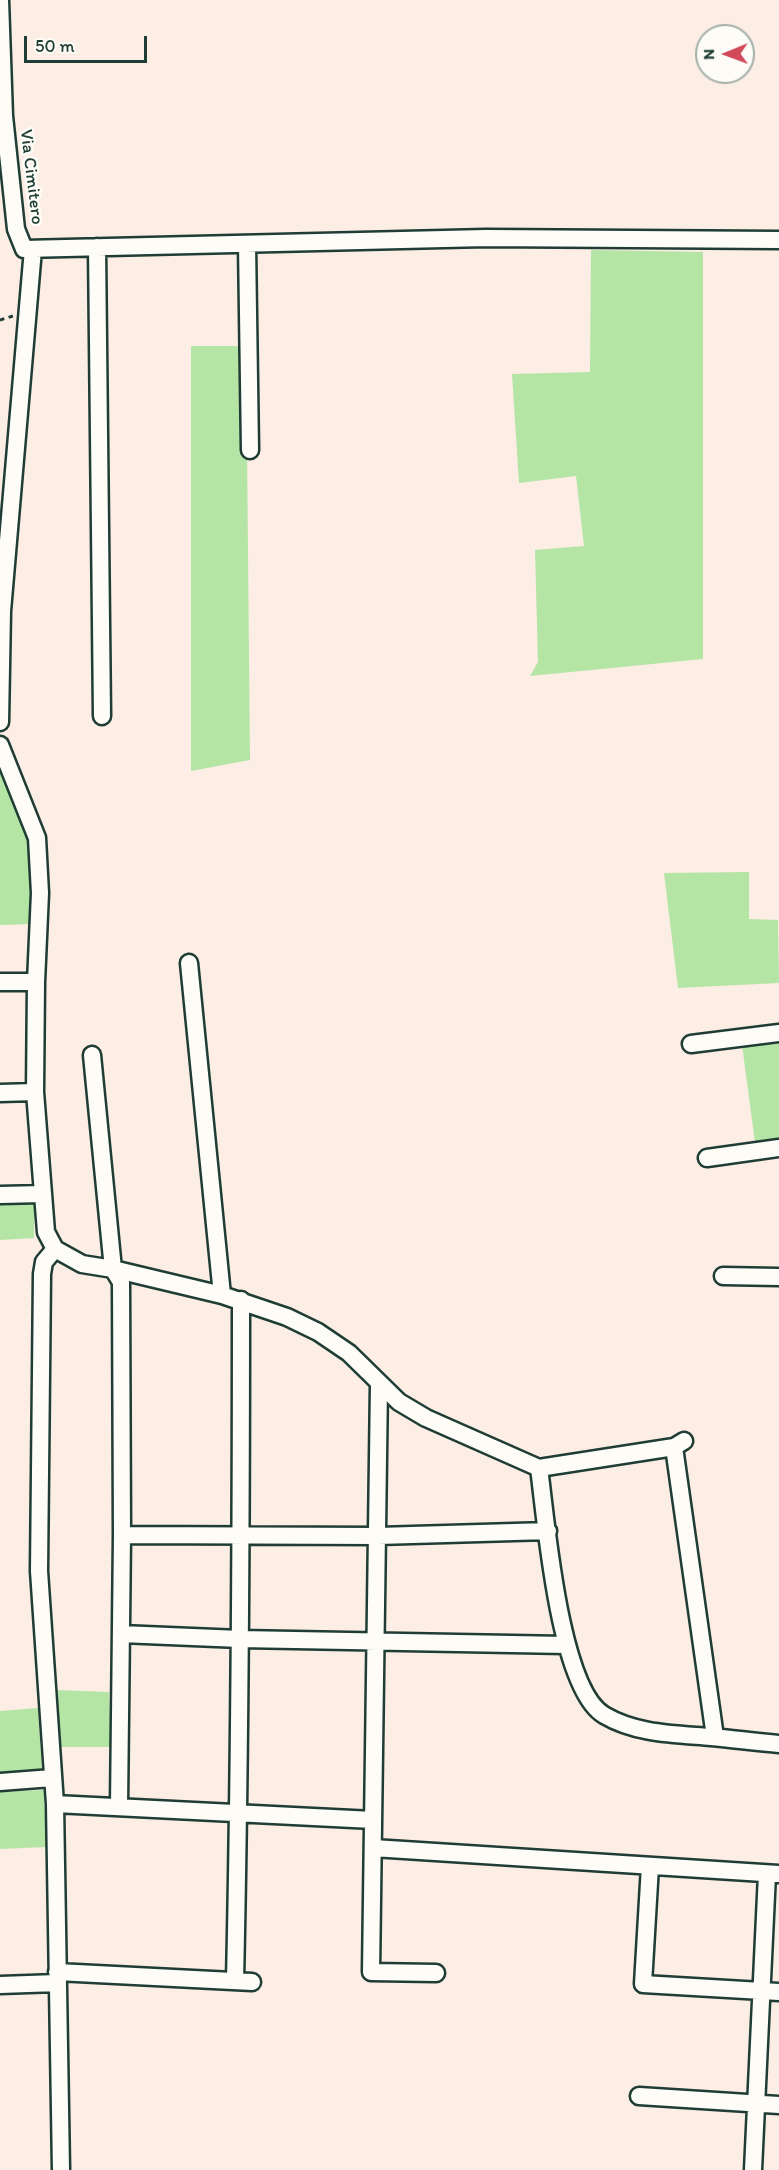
<!DOCTYPE html>
<style>
body{margin:0}
#map{position:relative;width:779px;height:2170px;overflow:hidden;background:#fcede5;font-family:Itim,sans-serif}
canvas{display:block}
.north{position:absolute;left:695px;top:24px;width:60px;height:60px;box-sizing:border-box;background:#fdfcf7;border:2px solid #a4b0a9;border-radius:50%;rotate:269deg;font-size:16px;font-weight:700;line-height:24px;text-align:center;color:#1f3d34}
.north::after{content:'';display:block;margin:auto;width:21px;height:27px;background:#d1495b;clip-path:polygon(50% 0,100% 100%,50% 72%,0 100%)}
.scale{position:absolute;left:24px;top:36px;width:123px;height:27px;box-sizing:border-box;border:3px solid #1f3d34;border-top:0;padding-left:8px;font-size:18px;line-height:21px;white-space:nowrap;color:#1f3d34;-webkit-text-stroke:4px #fdfcf7;paint-order:stroke}
</style>
<div id="map">
<canvas width="779" height="2170"></canvas>
<div class="north">N</div>
<div class="scale">50 m</div>
</div>
<script>
const ctx = document.querySelector('canvas').getContext('2d');
ctx.lineJoin = 'round';
function fillPath(path, color) { ctx.fillStyle = color; ctx.fill(path, 'evenodd'); }
function strokePath(path, color, width, dash) { ctx.strokeStyle = color; ctx.lineWidth = width; ctx.lineCap = dash ? 'butt' : 'round'; ctx.setLineDash(dash || []); ctx.stroke(path); }
function drawText(font, color, halo, rows, align = 'center') {
  ctx.font = font + ' Itim,sans-serif'; ctx.lineWidth = 5; ctx.setLineDash([]); ctx.textBaseline = 'middle'; ctx.strokeStyle = halo; ctx.fillStyle = color; for (const [text, x, y, turn = 0] of rows) {
    ctx.save(); ctx.translate(x, y); ctx.rotate((+turn || 0) * Math.PI / 180); ctx.textAlign = isNaN(turn) ? turn : align; if (halo) ctx.strokeText(text, 0, 0); ctx.fillText(text, 0, 0); ctx.restore();
  }
}
fillPath(new Path2D(`
 M591,250L703,252V659L530,676L538,662L535,550L584,546L576,476L519,483L512,374L590,372Z
 M191,346H246L250,760L191,771Z
 M0,765L26,829L32,867V924L0,925Z
 M749,872V919L778,920L779,983L678,988L664,873Z
 M779,1041V1139L755,1142L742,1045Z
 M34,1201V1238L0,1240V1202Z
 M55,1690L109,1692L111,1747H59Z
 M38,1708L42,1771L0,1773V1711Z
 M44,1790L46,1847L0,1849V1792Z`), '#b4e5a5');
const minor = new Path2D(`
 M0,0L4,116L16,229L24,249L486,238L779,240
 M247,244L250,450
 M97,247L102,716
 M0,722L2,611L33,249
 M0,745L37,838L40,893L36,982L35,1092L46,1232L55,1249L82,1264L113,1269L222,1295L287,1317L318,1332L349,1353L399,1402L426,1418L539,1468L674,1447L684,1441
 M189,963L222,1295
 M0,982H36
 M691,1044L779,1033
 M92,1055L113,1269L121,1282L122,1535L119,1806
 M0,1093L35,1092
 M707,1158L779,1148
 M0,1195L43,1194
 M55,1249L44,1262L42,1274L39,1571L55,1804L61,2170
 M723,1276L779,1277
 M379,1384L371,1972L436,1973
 M674,1447L715,1737
 M539,1468C546,1520 559,1688 604,1715C636,1734 674,1734 711,1737C733,1739 756,1742 779,1744
 M122,1535L378,1536L548,1531
 M121,1634L240,1639L566,1645
 M0,1782L52,1778
 M55,1804L373,1820
 M373,1848L779,1874
 M650,1866L643,1984L779,1992
 M57,1972L252,1982
 M235,1981C240,1754 241,1527 241,1300
 M0,1985L57,1983
 M639,2096L779,2105
 M753,2170L767,1874`);
strokePath(minor, '#1f3d34', 21);
strokePath(new Path2D(`
 M0,320L13,316`), '#1f3d34', 3, [4.5, 4.5]);
strokePath(minor, '#fdfcf7', 16);
drawText('18px', '#1f3d34', '#fdfcf7', [
 ["Via Cimitero",31,177,83]
]);
</script>
